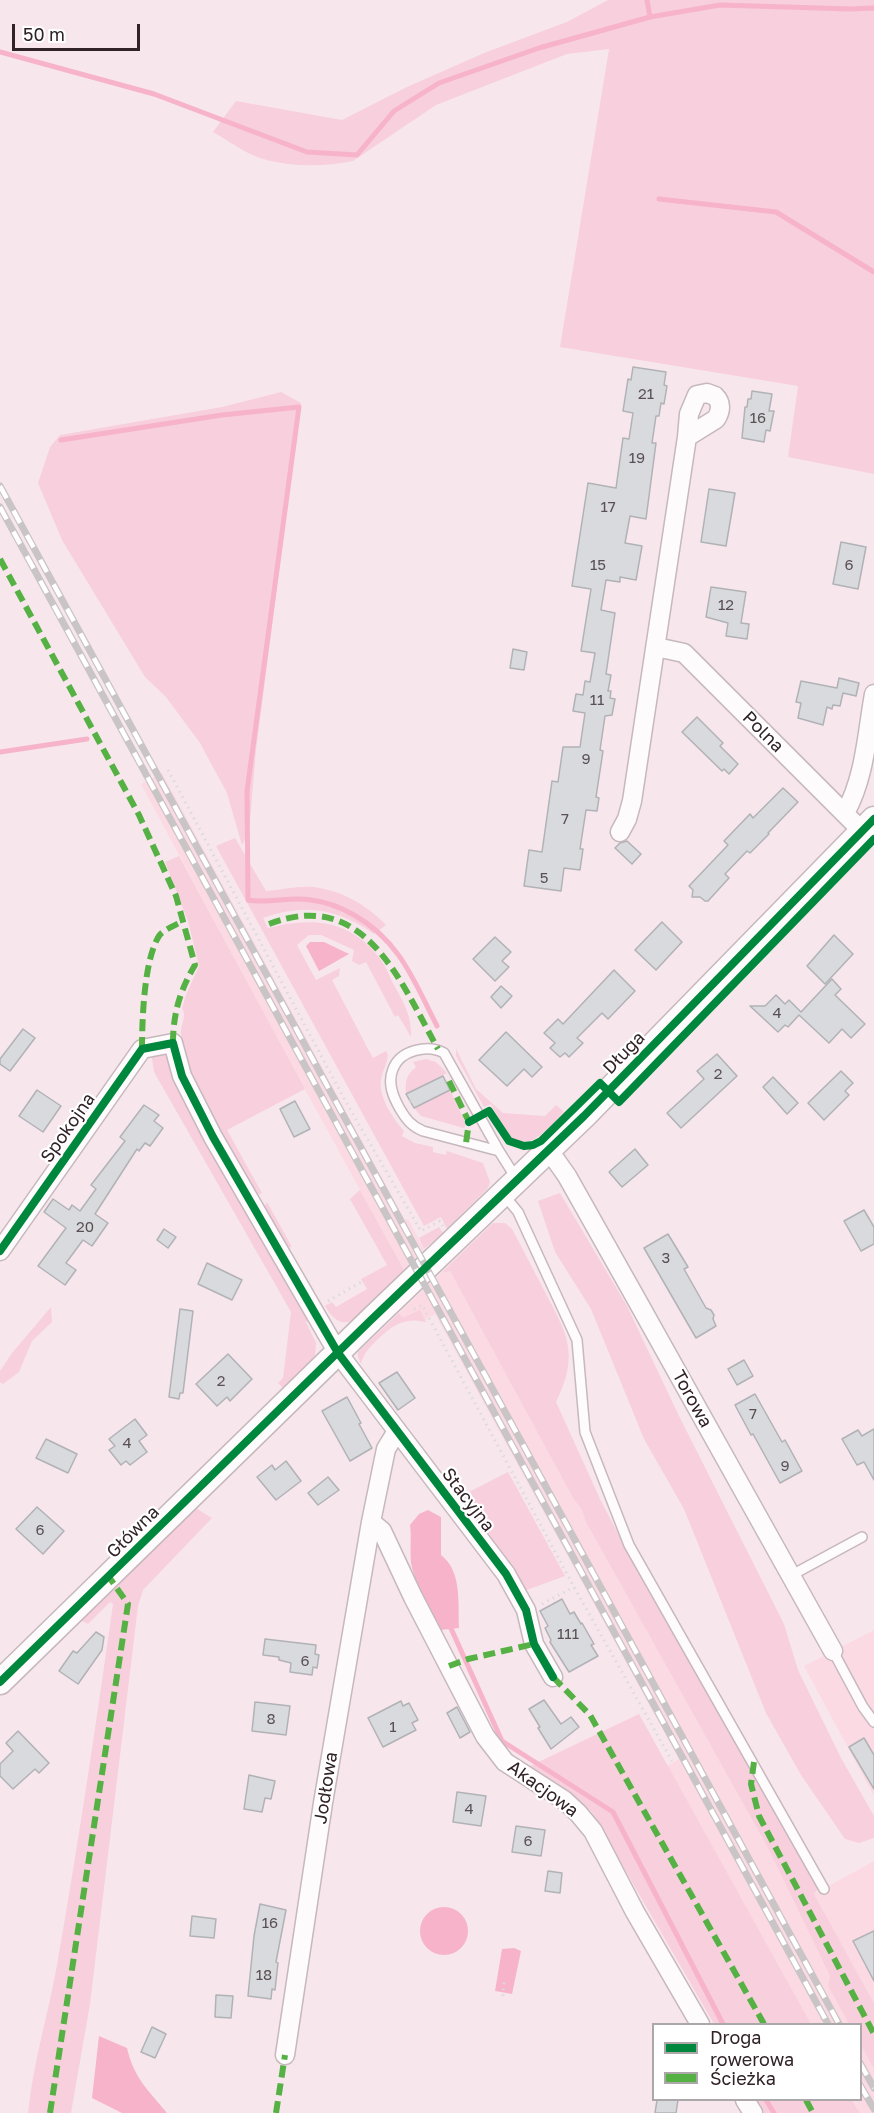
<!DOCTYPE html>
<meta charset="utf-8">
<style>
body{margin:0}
#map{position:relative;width:874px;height:2113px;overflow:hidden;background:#f7e7ec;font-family:"Golos Text",sans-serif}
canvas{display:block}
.legend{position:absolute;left:652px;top:2023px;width:210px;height:78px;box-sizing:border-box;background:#fff;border:2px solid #aca7a8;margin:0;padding:8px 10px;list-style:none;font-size:18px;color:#302226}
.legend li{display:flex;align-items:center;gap:12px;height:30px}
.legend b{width:30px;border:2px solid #aca7a8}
.scale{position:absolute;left:12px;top:24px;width:128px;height:27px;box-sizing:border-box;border:3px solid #302226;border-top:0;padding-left:8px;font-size:18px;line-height:21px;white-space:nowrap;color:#302226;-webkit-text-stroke:4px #fff;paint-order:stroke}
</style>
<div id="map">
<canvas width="874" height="2113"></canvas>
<ul class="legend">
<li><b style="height:8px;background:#00873e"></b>Droga rowerowa</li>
<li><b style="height:8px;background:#56b145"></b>Ścieżka</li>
</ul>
<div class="scale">50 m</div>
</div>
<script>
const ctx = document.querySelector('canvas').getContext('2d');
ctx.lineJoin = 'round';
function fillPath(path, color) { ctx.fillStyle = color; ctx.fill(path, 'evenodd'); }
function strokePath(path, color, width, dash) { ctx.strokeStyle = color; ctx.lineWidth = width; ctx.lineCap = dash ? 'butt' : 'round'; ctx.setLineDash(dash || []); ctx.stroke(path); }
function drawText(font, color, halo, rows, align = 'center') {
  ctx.font = font + ' "Golos Text",sans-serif'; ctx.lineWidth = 4.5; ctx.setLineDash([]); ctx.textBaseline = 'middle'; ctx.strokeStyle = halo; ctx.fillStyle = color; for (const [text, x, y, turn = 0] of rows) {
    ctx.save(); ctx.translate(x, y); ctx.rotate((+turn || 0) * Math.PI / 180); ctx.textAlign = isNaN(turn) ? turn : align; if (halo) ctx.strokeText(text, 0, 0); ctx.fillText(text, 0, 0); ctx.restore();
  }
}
fillPath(new Path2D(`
 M162,773L405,1220L408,1219L424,1249L404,1270L291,1064L141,784Z
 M450,1271L573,1498L582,1510L586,1522L769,1850L830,1976L828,1986L849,2024H811L667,1766L679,1759L435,1314L425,1320L426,1322L414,1320L398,1323L399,1313L441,1273Z
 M874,1630V1796L804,1666Z
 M874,1861V2003L814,1894Z
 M861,2045L874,2069V2113H860L853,2100H860Z`), '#fbdae4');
fillPath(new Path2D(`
 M608,0H874V474L788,457L798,386L560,347L609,49L567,54L436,105L353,161C326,167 290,167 263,159C246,154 229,141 213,132L236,101L342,120L407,87L484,53L567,22Z
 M281,392L301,403L256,750L249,832L242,845L227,793L200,743L166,697L145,677L62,540L38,483L50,447L60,435L222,407Z
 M235,838L266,891C281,890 297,886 313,887C341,890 367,905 386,925L374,934C338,909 305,903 263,918L268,928C310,917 349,919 378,956C385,964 389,975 394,985C404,1003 412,1017 411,1037L398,1015L395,1017L366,962L359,965L352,961L354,950L321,935H309L297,945L316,980L340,968L339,976L332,980L368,1049L373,1058L386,1051L388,1055C387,1064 383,1070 381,1079C378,1097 393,1118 404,1131L402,1136L415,1143L433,1147V1152L446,1155L447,1151L483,1163L490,1182L488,1188L447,1229L441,1217L424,1226L216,846Z
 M179,856L305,1089L227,1130L262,1193L253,1197L189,1074C190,1057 182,1047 181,1032C181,1023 187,1017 182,1008L186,995L199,966L188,921L165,862Z
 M169,1049L309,1319L306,1322L316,1343L315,1356L283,1388L278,1383L283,1378L291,1312L154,1072L151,1052Z
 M456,1049L476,1089L503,1113L545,1116L556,1105L564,1112C550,1126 526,1158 507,1133C501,1124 496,1113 491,1104L484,1107L456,1056Z
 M426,1059L436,1062L447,1073L406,1094C405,1081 406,1075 416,1067L413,1062Z
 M450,1090L466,1124L464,1128L421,1116L414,1108Z
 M360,1190L404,1270L356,1318C342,1328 333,1319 325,1306L332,1302L336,1307L367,1289L361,1279L387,1265L350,1199Z
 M560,1193L627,1306L679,1416L784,1624L798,1670L841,1758L874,1816V1838L859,1843L845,1839L801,1775L766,1713L684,1509L644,1439L591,1309L555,1252L538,1201Z
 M267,1202L292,1247L283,1248L262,1210Z
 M493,1223H505L512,1229C523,1249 533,1270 544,1290C567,1334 580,1353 556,1402L600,1499L644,1583L819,1888L814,1894L874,2003V2069L861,2045L860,2024H849L828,1986L830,1976L769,1850L586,1522L582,1510L573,1498L450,1271L441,1273Z
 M439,1227L443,1233L424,1249L419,1238Z
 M51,1307L52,1322L32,1341L19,1372L3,1384L0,1382V1371L12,1353Z
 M420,1310L426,1322C405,1317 394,1324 379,1338C370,1347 364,1352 361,1364L358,1357V1352L399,1313L403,1318Z
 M508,1472L565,1576L524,1591L459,1497Z
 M194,1507L212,1518L143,1590L138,1606L90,2004L71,2113H28C33,2063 48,2015 57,1965C78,1845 96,1725 113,1604L110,1602L88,1624L80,1620Z
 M639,1714L811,2024H714L591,1811L526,1768Z
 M756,2100H852L860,2113H764Z`), '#f8cfdc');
fillPath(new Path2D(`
 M310,942H324L349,954L319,971L306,946Z
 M428,1510L441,1517V1555C462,1571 458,1603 459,1628L440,1630C430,1611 418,1590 412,1568C409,1555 412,1539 410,1525L419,1514Z
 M420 1931a24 24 0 1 1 48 0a24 24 0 1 1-48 0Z
 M514,1948L521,1951L512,1994L495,1991L502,1949Z
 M99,2036L127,2048C134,2078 148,2090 167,2113H122L92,2098Z`), '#f6b3ca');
strokePath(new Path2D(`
 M647,0L650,17
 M0,52L154,94L307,152L357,155L394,111L439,83L539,48L650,17L720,5L850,9L874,8
 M659,199L776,212L874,272
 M61,440L222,415L299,407L247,791L248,900C269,904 290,896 311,900C328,902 340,907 354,915C400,941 414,981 437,1026
 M0,752L87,739
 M449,1624L502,1741L613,1812L723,2024
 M766,2100L774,2113`), '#f6b3ca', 5);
const building = new Path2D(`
 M633,367L666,372L664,385L667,386L664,404L661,403L659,416H656L652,443H656L646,519L630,516L625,543L642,546L636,580L620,577V582L606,580L601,610L615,613L606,674L611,675L608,691H611L610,698L615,699L612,715L605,716L600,750L603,751L596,797L599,798L597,811L586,810L580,849H583L580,870L564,868L561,891L524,886L529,850L542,852L552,781L558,782L563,747H580L585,713L573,711L576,694L583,695L585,681L590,682L595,653L581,651L591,589L572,586L574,573L588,483L616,488L623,438L629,439L633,413L623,411L628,379L631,380Z
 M752,391L772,394L769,411H774L770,431L766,430L764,442L742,438L745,407H747L748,399H751Z
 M709,489L735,493L726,546L701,542Z
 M841,542L866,547L858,589L833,584Z
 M711,587L746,592L741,623L749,624L747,639L726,636L728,623L706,617Z
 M513,649L527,652L524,670L510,668Z
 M839,678L859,683L856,696L843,693L840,706L833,705L832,709L827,707L823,725L798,718L801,703L796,702L801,681L837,688Z
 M697,717L723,743L720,746L738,764L729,774L724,769L722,771L682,732Z
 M783,788L798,802L768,833L769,834L750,853L747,851L725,874L729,878L708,901H705L700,897H692L693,890L689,886L728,845L724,841L750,814L753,818Z
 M627,841L641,854L632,864L615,848L620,843Z
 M662,922L682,942L656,970L635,950Z
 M834,935L853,954L825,984L807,966Z
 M495,937L511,952L502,961L509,967L495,981L473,959Z
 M614,970L635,991L608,1019L602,1013L577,1038L583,1043L569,1057L565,1053L560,1057L550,1048L555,1043L544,1033L558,1019L563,1024Z
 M832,979L841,989L835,995L865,1024L851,1038L842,1029L829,1043L799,1015L788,1027L785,1025L778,1032L750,1006H765L776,995L785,1004L789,1000L801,1012Z
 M501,986L512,996L501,1008L491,997Z
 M23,1029L35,1038L10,1071L0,1064V1059Z
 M506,1032L542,1067L532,1077L524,1069L507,1086L479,1060Z
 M717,1054L737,1076L681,1128L667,1113L704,1079L697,1071Z
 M841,1071L853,1083L845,1091L849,1095L824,1120L808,1103Z
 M443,1076L450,1090L414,1108L406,1094Z
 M773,1077L798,1103L787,1114L763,1087Z
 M37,1090L61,1106L43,1132L19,1116Z
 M295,1101L310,1129L294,1137L280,1109Z
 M144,1105L159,1115L154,1121L163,1128L150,1146L145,1143L139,1151L137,1149L95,1214L108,1223L92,1246L83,1240L66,1263L76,1270L65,1285L38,1266L66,1228L44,1212L53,1199L69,1210L72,1205L80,1211L96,1189L91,1185L125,1141L120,1137Z
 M635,1149L648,1165L622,1187L609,1172Z
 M864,1210L874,1227V1244L861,1251L844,1221Z
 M164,1229L176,1237L168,1248L157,1240Z
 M668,1234L688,1267L684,1269L706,1308L711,1310L714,1315L713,1319L716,1326L696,1338L644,1248Z
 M207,1263L242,1280L232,1300L198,1284Z
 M180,1309L193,1311L183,1393H180L179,1399L169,1397Z
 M228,1354L252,1379L230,1401L227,1397L217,1406L196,1384Z
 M744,1360L753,1376L737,1385L728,1369Z
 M397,1372L415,1398L398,1410L379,1383Z
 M755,1394L782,1442L785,1440L802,1471L780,1483L753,1434L751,1435L735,1405Z
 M347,1397L361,1423L359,1424L372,1448L350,1461L322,1411Z
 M135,1419L147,1435L139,1441L147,1452L130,1465L126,1461L121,1465L109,1450L115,1446L109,1439Z
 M874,1429V1480L864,1462L857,1465L842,1439L858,1430L862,1436Z
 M46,1439L77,1454L68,1473L36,1458Z
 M286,1461L301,1481L276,1500L257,1477L272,1465L275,1470Z
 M328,1477L339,1490L318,1505L308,1493Z
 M37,1507L64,1531L43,1554L16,1529Z
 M562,1599L570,1614L574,1612L581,1624L582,1623L594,1644L591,1645L598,1656L569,1672L550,1642L551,1640L545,1628L548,1626L540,1611Z
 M96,1632L104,1637L102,1650L78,1684L59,1671L73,1651L77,1653Z
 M265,1639L316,1645L315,1654L319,1655L317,1668L313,1667L312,1675L290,1672L291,1663L279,1660V1657L263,1655Z
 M544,1700L561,1724L571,1717L579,1727L551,1749L538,1728L540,1727L529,1709Z
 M401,1701L403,1706L409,1703L418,1720L412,1723L416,1730L383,1747L368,1718Z
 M255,1702L290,1706L286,1735L252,1731Z
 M457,1707L470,1732L460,1738L447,1713Z
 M18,1731L49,1763L39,1773L35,1769L13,1789L0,1776V1764L13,1751L6,1743Z
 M864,1738L874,1755V1789L849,1747Z
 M249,1775L275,1781L271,1799L265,1798L262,1812L244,1809Z
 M457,1792L486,1796L481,1826L453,1822Z
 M516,1826L545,1830L541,1856L512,1852Z
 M548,1871L562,1873L560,1893L545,1891Z
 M260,1904L286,1910L276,1962L278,1963L275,1990L272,1989L271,1999L248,1996L254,1936Z
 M192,1916L216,1919L214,1938L190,1936Z
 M874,1931V1981L853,1941Z
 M216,1995L233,1996L231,2018L215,2017Z
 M152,2027L166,2034L155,2058L141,2052Z
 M657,2100H678L676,2113H655Z`);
fillPath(building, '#d9dade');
strokePath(building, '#b1b2b6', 1.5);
const lane = new Path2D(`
 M499,1151L423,1131C411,1126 406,1119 400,1109C393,1097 387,1083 393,1069C400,1050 428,1044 444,1053L499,1151L516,1178
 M504,1195L518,1212L577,1340L585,1432L629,1545L824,1889
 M790,1576L862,1537
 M833,1651L863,1707L874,1722`);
const street = new Path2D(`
 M656,647L684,653L862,831
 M845,813C865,778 867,733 874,694
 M620,832L627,819L632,801L687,437L716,419C721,411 722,403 715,396L707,393L697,395L689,414L687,437
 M548,1149L567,1176L634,1295L833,1651
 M0,1251L142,1049L173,1043L182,1076L213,1137L338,1353L506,1574L526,1610L534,1644L553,1677
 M371,1522L382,1531L413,1597L485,1736L505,1762L564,1800L578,1813L593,1831L635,1912L700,2024
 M285,2055L323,1803L371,1522L386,1449L397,1431
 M745,2100L753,2113`);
const secondary = new Path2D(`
 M0,1682L372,1319L584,1116L874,819`);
strokePath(lane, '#c6b8bd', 12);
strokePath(street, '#c6b8bd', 21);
strokePath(secondary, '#c6b8bd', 27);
strokePath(new Path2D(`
 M168,770L347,1104L421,1231L440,1221L443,1226
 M409,1102L446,1083
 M328,1301L363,1281
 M414,1309L422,1305L574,1587L672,1761
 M542,1604L574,1587
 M503,1996L504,1982`), '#ded9db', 3, [1.5, 4.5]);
strokePath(lane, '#fefbfc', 9);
strokePath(street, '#fefbfc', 18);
strokePath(secondary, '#fefbfc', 24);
const rail = new Path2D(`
 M0,486L839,2024
 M0,507L828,2024
 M860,2063L874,2088
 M860,2085L874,2109`);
strokePath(rail, '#c9c4c6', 7);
strokePath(rail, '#fff', 4.5, [14]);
strokePath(new Path2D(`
 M0,559L139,815L176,896L195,965C180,990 173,1014 173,1043
 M269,924C365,887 400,981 438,1049
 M142,1049C142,1021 144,959 159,936C163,930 176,925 183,921
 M449,1081L469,1122L466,1143
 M449,1666L468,1659L534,1644
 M553,1677L590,1715L764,2024
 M754,1762L751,1784L759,1816L874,2034
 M806,2100L813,2113
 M50,2113L128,1604L109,1577
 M276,2113L285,2055`), '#56b145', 6, [12, 6]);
strokePath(new Path2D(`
 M469,1122L489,1111L509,1141L524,1146L533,1145L541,1141L600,1083L619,1102L874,839
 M0,1251L142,1049L173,1043L182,1076L213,1137L338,1353L506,1574L526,1610L534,1644L553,1677
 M0,1682L372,1319L584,1116L874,819`), '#00873e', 8);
drawText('15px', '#5a5054', null, [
 ["21",646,394],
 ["16",758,418],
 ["19",637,458],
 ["17",608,507],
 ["15",598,565],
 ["6",849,565],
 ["12",726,605],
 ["11",597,700],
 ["9",586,759],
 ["7",565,819],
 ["5",544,878],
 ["4",777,1013],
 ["2",718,1074],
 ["20",85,1227],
 ["3",666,1258],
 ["2",221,1381],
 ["7",753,1414],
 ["4",127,1443],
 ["9",785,1466],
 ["6",40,1530],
 ["111",568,1634],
 ["6",305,1661],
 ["8",271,1719],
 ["1",393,1727],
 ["4",469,1809],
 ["6",528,1841],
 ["16",270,1923],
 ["18",264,1975]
]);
drawText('18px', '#302226', '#fff', [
 ["Polna",763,732,45],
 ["Długa",624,1053,-46],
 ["Spokojna",68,1128,-55],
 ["Torowa",692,1399,61],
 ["Stacyjna",468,1500,53],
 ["Główna",133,1532,-45],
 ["Jodłowa",326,1788,-81],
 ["Akacjowa",543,1789,36]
]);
</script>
